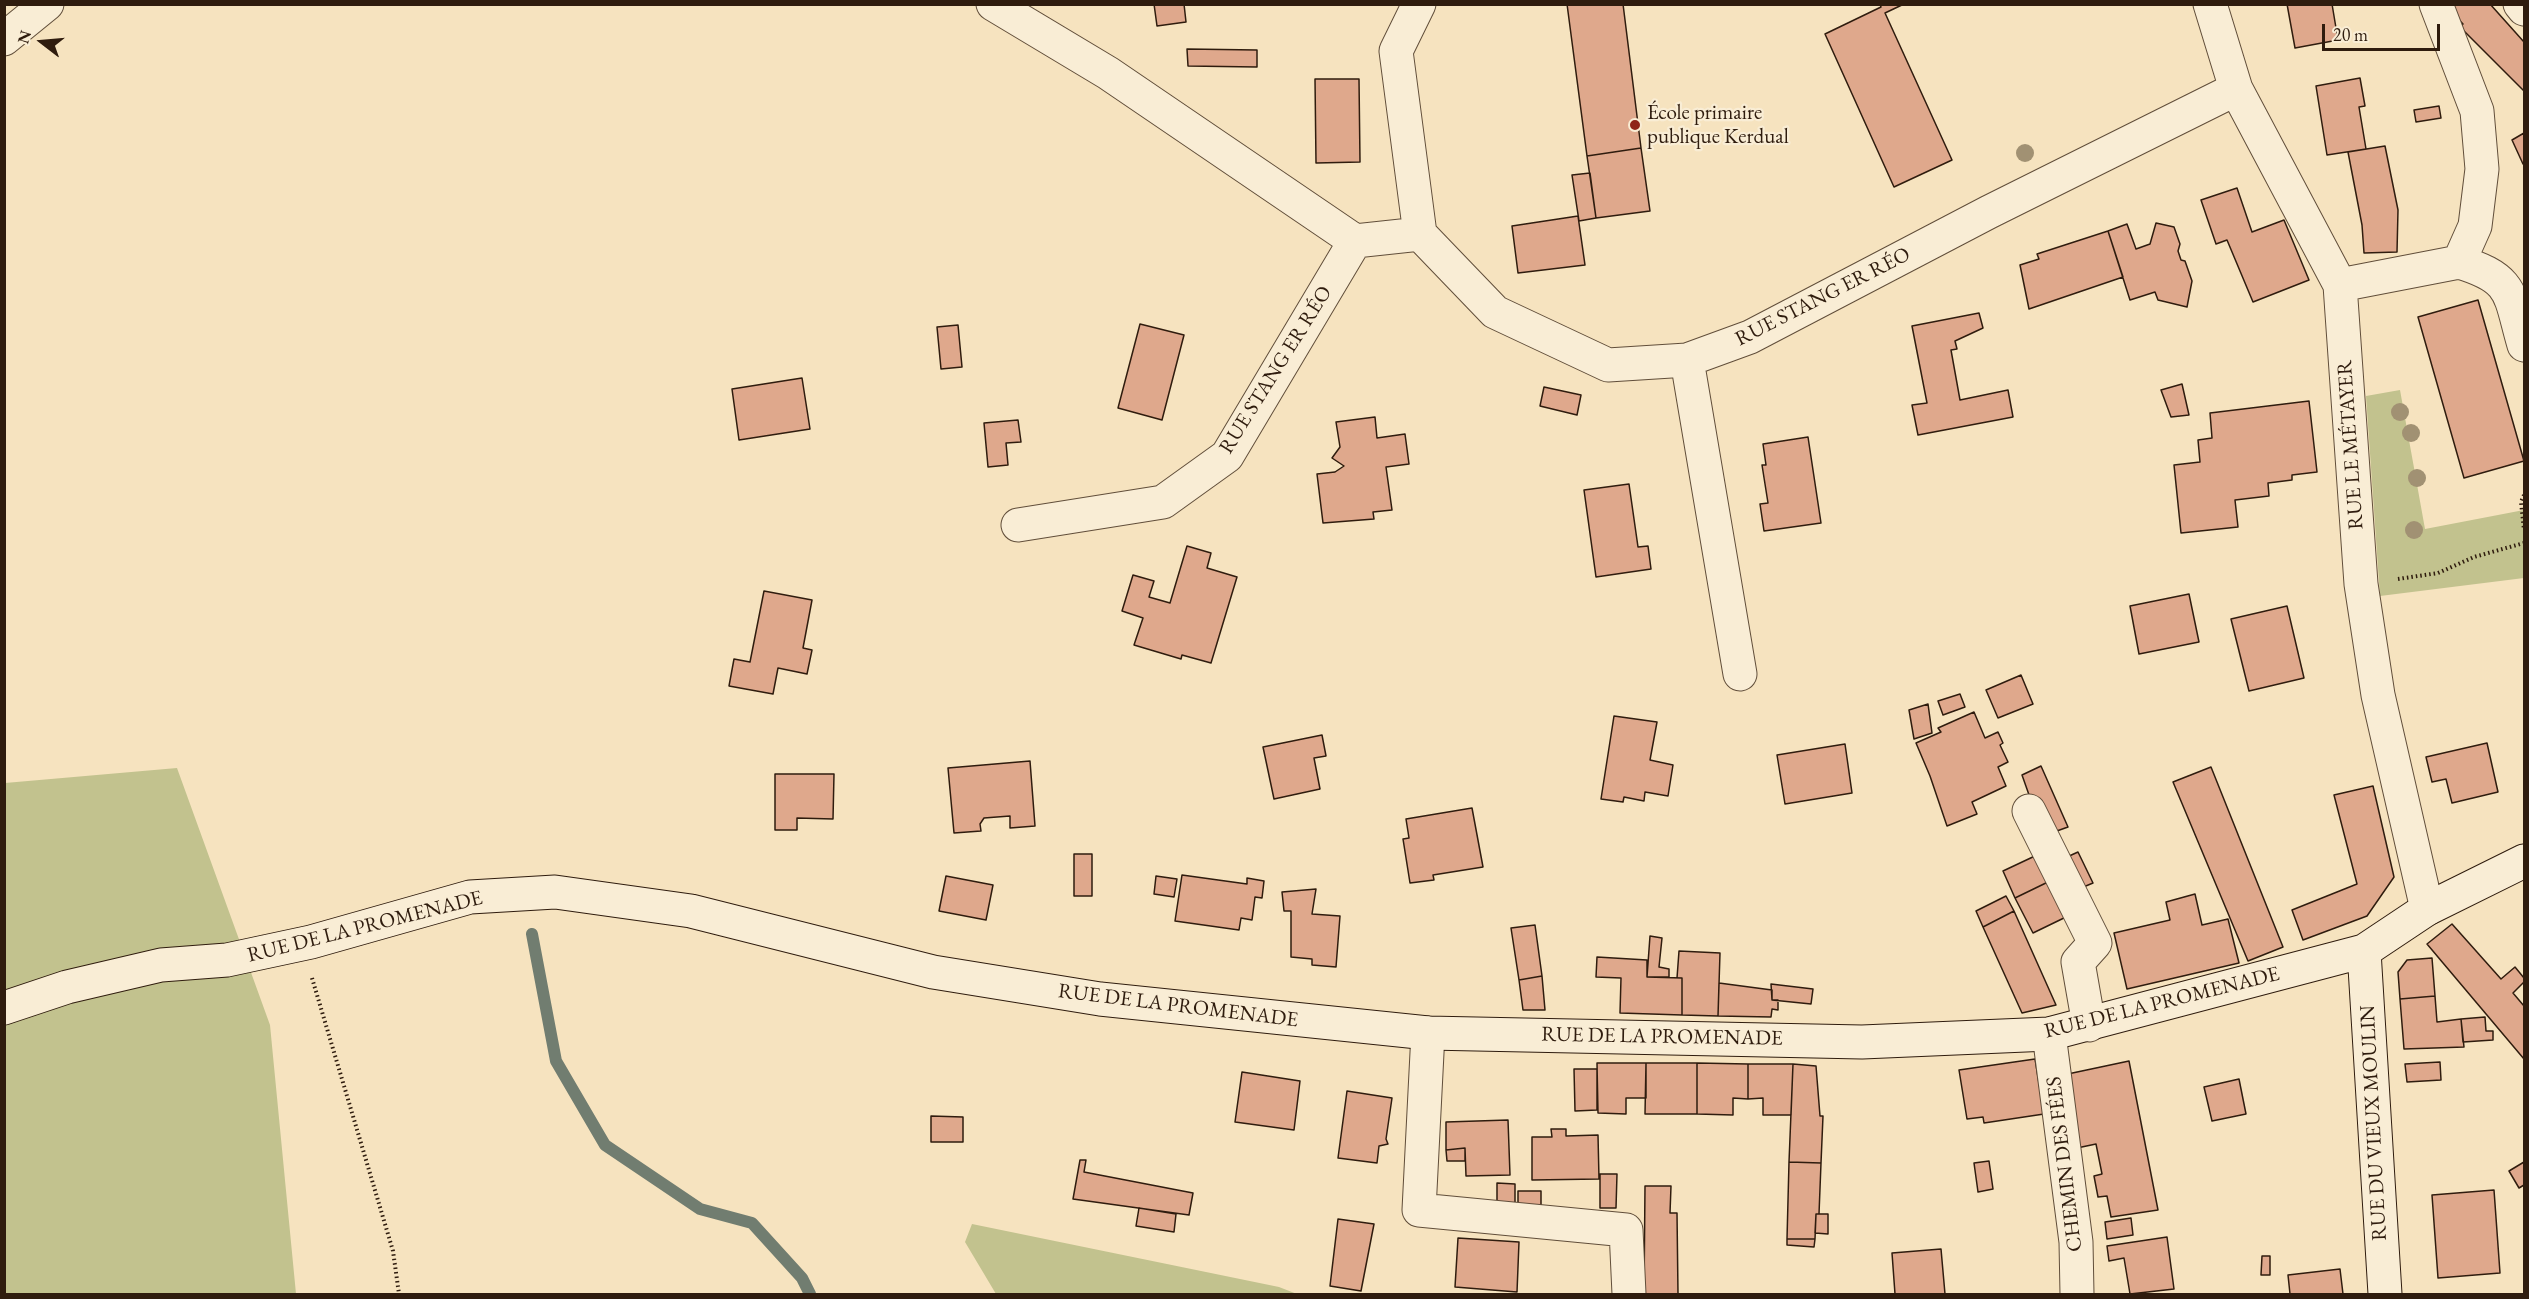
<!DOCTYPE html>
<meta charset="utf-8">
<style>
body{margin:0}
#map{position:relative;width:2529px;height:1299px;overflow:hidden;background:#f6e3bf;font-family:"EB Garamond",serif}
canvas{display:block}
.frame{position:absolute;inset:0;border:6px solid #2f1c0e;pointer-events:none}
.north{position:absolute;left:12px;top:12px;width:60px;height:60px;-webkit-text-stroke:4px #f9edd5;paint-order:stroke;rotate:286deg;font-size:16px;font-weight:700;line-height:24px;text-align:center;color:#2f1c0e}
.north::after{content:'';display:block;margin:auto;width:21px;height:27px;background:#2f1c0e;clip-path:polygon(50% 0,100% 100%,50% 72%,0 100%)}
.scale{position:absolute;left:2322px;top:24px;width:118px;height:27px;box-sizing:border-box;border:3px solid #2f1c0e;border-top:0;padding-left:8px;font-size:18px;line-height:21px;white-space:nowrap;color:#2f1c0e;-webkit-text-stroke:4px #f9edd5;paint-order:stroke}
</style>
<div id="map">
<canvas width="2529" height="1299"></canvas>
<div class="frame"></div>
<div class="north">N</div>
<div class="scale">20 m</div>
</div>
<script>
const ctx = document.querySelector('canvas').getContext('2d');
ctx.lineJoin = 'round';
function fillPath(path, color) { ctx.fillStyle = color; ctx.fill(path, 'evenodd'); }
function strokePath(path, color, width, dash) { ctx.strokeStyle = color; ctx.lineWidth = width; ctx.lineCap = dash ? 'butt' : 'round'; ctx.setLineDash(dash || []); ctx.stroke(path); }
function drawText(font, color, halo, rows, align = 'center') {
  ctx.font = font + ' "EB Garamond",serif'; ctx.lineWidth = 4.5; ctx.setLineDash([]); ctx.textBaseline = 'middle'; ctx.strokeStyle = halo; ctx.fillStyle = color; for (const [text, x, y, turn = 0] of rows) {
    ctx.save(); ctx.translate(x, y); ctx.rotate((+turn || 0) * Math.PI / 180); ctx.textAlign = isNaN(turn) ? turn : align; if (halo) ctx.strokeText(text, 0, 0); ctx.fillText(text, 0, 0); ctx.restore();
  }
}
fillPath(new Path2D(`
 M2400,390L2425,529L2524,510V578L2380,596L2366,396Z
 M177,768L270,1025L296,1294H5V783Z
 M972,1224L1279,1287L1297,1294H996L965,1242Z`), '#c2c28e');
strokePath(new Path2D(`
 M532,934L556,1061L605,1145L700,1209L752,1223L802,1278L810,1294`), '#717d70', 12);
const building = new Path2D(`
 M1154,4H1184L1186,22L1157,26Z
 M1567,4H1623L1641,148L1587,156Z
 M1880,4H1904L1885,13L1952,160L1894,187L1825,34L1881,7Z
 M2287,4H2332L2338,40L2295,48Z
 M2455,4H2490L2524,42V91L2460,27L2463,24L2449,9Z
 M1187,49L1257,50V67L1188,66Z
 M2360,78L2365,106L2359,107L2366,149L2327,155L2316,86Z
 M1315,79H1359L1360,162L1316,163Z
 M2439,106L2441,118L2416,122L2414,110Z
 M2524,133V163L2523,164L2512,140Z
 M2385,146L2398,210L2397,252L2364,253L2362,225L2348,152Z
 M1641,148L1650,211L1596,218L1587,156Z
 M1590,173L1596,218L1579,221L1572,175Z
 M2237,188L2252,232L2284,220L2309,280L2253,302L2227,240L2216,244L2201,200Z
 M1578,216L1585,265L1518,273L1512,226Z
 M2156,223L2174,227L2180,244L2178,251L2181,260L2185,261L2192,281L2187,307L2158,300L2155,292L2130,300L2108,231L2127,224L2136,249L2150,244Z
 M2108,231L2123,277L2029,309L2020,265L2039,259L2037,254Z
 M2478,300L2524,461L2464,478L2418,317Z
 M1979,313L1983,328L1955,341L1957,349L1951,350L1960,400L2008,390L2013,417L1918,435L1912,405L1927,403L1912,326Z
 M1140,324L1184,335L1162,420L1118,408Z
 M958,325L962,367L941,369L937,327Z
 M802,378L810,429L739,440L732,389Z
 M2182,384L2189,415L2171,417L2161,390Z
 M1544,387L1581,395L1577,415L1540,406Z
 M2309,401L2317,472L2292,475V480L2268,483L2269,496L2235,500L2238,527L2181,533L2174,465L2200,462L2198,440L2212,438L2210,413Z
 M1375,417L1377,438L1405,434L1409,464L1386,467L1392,510L1373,512L1374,519L1323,523L1317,474L1335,472L1344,466L1332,458L1340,447L1336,422Z
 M1018,420L1021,442L1006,443L1008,465L988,467L984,423Z
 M1808,437L1821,523L1764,531L1760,504L1768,503L1762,465H1766L1763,444Z
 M1629,484L1638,547L1648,546L1651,569L1596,577L1584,490Z
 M1187,546L1211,553L1207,568L1237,577L1211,663L1182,655L1181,659L1134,645L1143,618L1122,611L1133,575L1154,581L1149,597L1170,603Z
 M764,591L812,600L803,648L812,650L807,674L778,668L773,694L729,686L734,659L750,662Z
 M2189,594L2199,642L2139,654L2130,606Z
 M2287,606L2304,678L2249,691L2231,619Z
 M2021,675L2033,704L1998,718L1986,690Z
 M1960,694L1965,707L1943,715L1938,701Z
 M1928,704L1932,733L1914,739L1909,710Z
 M1974,712L1985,738L1998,732L2003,743L2000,745L2008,762L1998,767L2006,786L1972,802L1977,814L1947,826L1930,776L1916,743L1941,732L1938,728Z
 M1614,716L1657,722L1650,760L1673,765L1668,796L1645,792L1644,801L1624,797L1623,802L1601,799Z
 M1322,735L1326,756L1314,758L1320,789L1274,799L1263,747Z
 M2487,743L2498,792L2452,803L2446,779L2432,782L2426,757Z
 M1845,744L1852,793L1785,804L1777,755Z
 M1030,761L1035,826L1010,828V816L984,818L980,824L981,831L954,833L948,768Z
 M2041,766L2068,827L2054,832L2034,809L2022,775Z
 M2211,767L2283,947L2248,961L2173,782Z
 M775,774H834L833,819L797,818V830H775Z
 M2373,786L2394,877L2367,916L2303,940L2292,910L2357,884L2334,795Z
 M1472,808L1483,867L1433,875L1434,880L1410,883L1403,839L1409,838L1406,819Z
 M2078,852L2093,883L2081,888L2067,857Z
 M1074,854H1092V896H1074Z
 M2037,855L2050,881L2015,898L2003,871Z
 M1182,875L1247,884V878L1264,881L1262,898L1255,897L1252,920L1241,918L1239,930L1175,921Z
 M946,876L993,885L986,920L939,911Z
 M1156,876L1177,879L1174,897L1154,894Z
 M2050,881L2066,917L2033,933L2015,898Z
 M1316,889L1312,914L1340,916L1336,967L1312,965V959L1291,957V911H1284L1282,892Z
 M2195,894L2202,925L2228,919L2239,963L2127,989L2114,933L2170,920L2166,902Z
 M2006,896L2014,911L1983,927L1976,911Z
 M2014,911L2056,1005L2022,1013L1983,927Z
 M2452,924L2501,979L2515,967L2524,978V982L2513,993L2524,1006V1059L2427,944Z
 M1535,925L1542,976L1519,980L1511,928Z
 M1650,936L1662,938L1659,967L1669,969V977H1647Z
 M1679,951L1720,953L1718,1016L1682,1015V978H1677Z
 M1597,957L1647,960V977L1682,978V1015L1620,1013L1621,978L1596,977Z
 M2432,958L2435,996L2400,999L2398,972L2407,960Z
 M1542,976L1545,1010H1523L1519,980Z
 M1719,983L1772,990V1000H1778V1010L1772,1009L1771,1017L1718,1016Z
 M1771,984L1813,989L1811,1004L1772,1000Z
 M2435,996L2437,1022L2461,1019L2464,1047L2404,1049L2400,999Z
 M2485,1017L2486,1031H2493V1040L2463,1042L2461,1019Z
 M2035,1059L2044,1114L1984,1123L1983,1117L1967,1119L1959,1070Z
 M2129,1061L2158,1210L2111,1217L2107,1196L2098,1197L2094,1176L2102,1174L2096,1144L2077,1148L2063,1075Z
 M2440,1062L2441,1080L2407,1082L2405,1064Z
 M1597,1063H1646V1098H1626V1114L1598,1113Z
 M1646,1063H1697V1114H1645Z
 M1697,1063L1748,1064V1099L1733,1098V1115L1697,1114Z
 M1748,1064H1793L1791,1115H1763V1098L1748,1099Z
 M1793,1064L1816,1066L1820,1116H1823L1821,1163L1789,1162Z
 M1574,1069H1597V1110L1575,1111Z
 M1242,1072L1300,1081L1294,1130L1235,1122Z
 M2239,1079L2246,1114L2212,1121L2204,1087Z
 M1347,1091L1392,1098L1386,1139L1388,1144L1379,1146L1377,1163L1338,1158Z
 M931,1116L963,1117V1142H931Z
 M1508,1120L1510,1175L1466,1176L1465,1148L1446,1150V1122Z
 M1551,1129H1566V1136L1598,1135L1599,1179L1532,1180V1137H1552Z
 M1465,1148V1161H1447L1446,1150Z
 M1080,1160H1086L1084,1172L1193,1193L1189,1215L1073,1199Z
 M1989,1161L1993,1189L1978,1192L1974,1163Z
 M1789,1162L1821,1163L1819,1214H1816L1815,1239H1787Z
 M2524,1162V1185L2519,1188L2509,1171Z
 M1600,1174H1617L1616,1208H1600Z
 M1497,1183L1515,1184V1205H1497Z
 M1645,1186H1671L1670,1213H1677L1678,1294H1644Z
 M2494,1190L2500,1273L2438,1278L2432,1195Z
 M1518,1191H1541V1209H1518Z
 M1139,1208L1176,1214L1174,1232L1136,1226Z
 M1816,1214H1828V1234L1815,1233Z
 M2131,1218L2133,1235L2107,1239L2105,1222Z
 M1338,1219L1374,1224L1361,1291L1330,1286Z
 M2167,1237L2174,1289L2130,1294L2124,1258L2109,1261L2107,1246Z
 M1458,1238L1519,1242L1517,1292L1455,1287Z
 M1787,1239H1815L1814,1247L1787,1245Z
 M1941,1249L1945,1294H1895L1892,1253Z
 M2262,1256H2270V1275H2261Z
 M2340,1269L2343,1294H2290L2288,1275Z`);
fillPath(building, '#dfa88c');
strokePath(building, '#2f1c0e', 1.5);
const street = new Path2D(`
 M993,4L1108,73L1355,241
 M1419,4L1396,51L1420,234L1495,312L1608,365L1687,360L1750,337L1989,212L2236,89
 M2210,4L2236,89L2340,285L2361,584L2378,695L2427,909
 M2520,4L2524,9
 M4,39L47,4
 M2459,262C2515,279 2509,294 2524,345
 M2340,285L2459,262L2475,226L2482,169L2477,111L2436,4
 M1687,360L1740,674
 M1018,525L1163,502L1227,456L1355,241L1420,234
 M2029,811L2095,943L2078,962L2089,1025
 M1428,1033L1419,1210L1626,1230L1629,1294
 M2049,1034L2076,1242L2077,1294`);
const secondary = new Path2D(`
 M2364,951L2385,1294
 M4,1008L67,987L161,965L227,960L311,942L470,897L555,892L691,911L933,972L1100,999L1428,1033L1862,1042L2049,1034L2364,951L2427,909L2524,861`);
strokePath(street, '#614e3a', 35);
strokePath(secondary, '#2f1c0e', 35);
strokePath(new Path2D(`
 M2524,495L2521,502L2524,530
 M2398,579L2438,573L2474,557L2524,543
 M312,978L393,1251L399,1294`), '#2f1c0e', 4, [1.5, 3]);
strokePath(street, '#f9edd5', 33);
strokePath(secondary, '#f9edd5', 33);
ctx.fillStyle = '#a19173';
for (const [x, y] of [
 [2025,153],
 [2400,412],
 [2411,433],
 [2417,478],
 [2414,530]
]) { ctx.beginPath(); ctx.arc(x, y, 9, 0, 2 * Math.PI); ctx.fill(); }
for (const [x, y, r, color] of [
 [1635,125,6,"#8f2418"]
]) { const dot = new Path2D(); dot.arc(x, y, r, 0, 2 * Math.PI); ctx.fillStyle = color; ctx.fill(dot); strokePath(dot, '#f9edd5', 2); }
drawText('21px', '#2f1c0e', '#f9edd5', [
 ["École primaire",1647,113],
 ["publique Kerdual",1647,137]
], 'left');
drawText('21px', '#2f1c0e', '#f9edd5', [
 ["RUE STANG ER RÉO",1823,297,-27],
 ["RUE STANG ER RÉO",1276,370,-58],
 ["RUE LE MÉTAYER",2351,445,-94],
 ["RUE DE LA PROMENADE",365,927,-14],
 ["RUE DE LA PROMENADE",2162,1003,-14],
 ["RUE DE LA PROMENADE",1178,1006,7],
 ["RUE DE LA PROMENADE",1662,1037,1],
 ["RUE DU VIEUX MOULIN",2374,1123,-93],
 ["CHEMIN DES FÉES",2065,1164,-97]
]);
</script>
